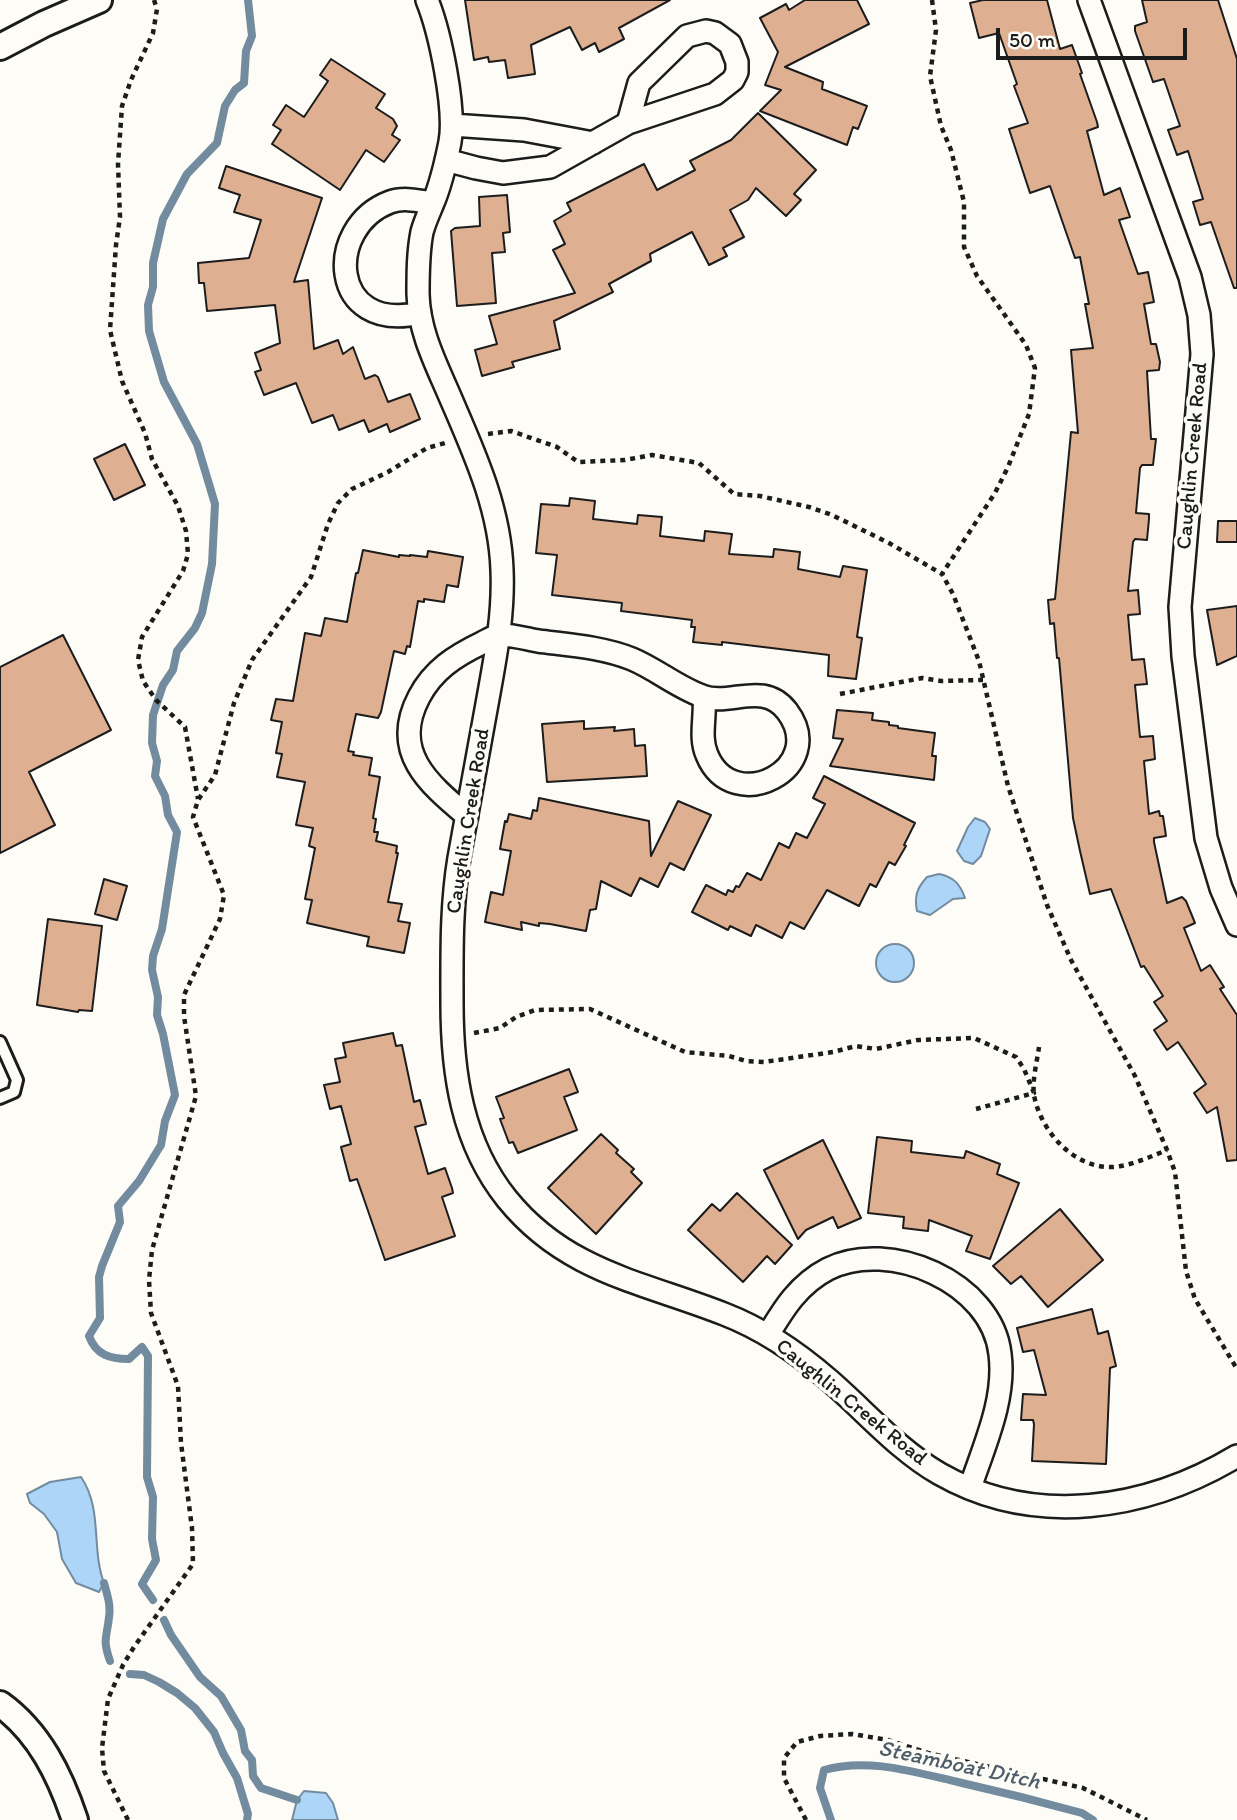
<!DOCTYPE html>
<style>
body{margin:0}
#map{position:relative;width:1237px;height:1820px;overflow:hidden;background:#fdfcf7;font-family:Itim,sans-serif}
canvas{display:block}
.scale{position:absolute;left:996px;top:28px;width:191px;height:32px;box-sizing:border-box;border:4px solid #1c1c1c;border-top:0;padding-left:9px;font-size:21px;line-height:24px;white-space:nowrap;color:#1c1c1c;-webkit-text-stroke:5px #fdfcf7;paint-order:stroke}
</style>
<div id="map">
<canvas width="1237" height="1820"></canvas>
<div class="scale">50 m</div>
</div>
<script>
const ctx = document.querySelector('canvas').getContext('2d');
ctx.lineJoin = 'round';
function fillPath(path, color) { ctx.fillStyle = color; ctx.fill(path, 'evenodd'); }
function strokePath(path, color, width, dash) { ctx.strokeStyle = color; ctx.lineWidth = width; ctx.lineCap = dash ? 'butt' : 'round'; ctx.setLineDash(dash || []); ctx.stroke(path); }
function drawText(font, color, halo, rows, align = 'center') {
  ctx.font = font + ' Itim,sans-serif'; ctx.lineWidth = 7; ctx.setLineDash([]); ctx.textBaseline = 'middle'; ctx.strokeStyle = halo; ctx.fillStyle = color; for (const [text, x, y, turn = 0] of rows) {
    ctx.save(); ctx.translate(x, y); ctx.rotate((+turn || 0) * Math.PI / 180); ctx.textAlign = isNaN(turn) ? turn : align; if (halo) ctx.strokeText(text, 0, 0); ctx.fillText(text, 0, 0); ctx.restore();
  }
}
const water = new Path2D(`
 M975,818L985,822L990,829L981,856L973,864L964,861L957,851L968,827Z
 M939,874C954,877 960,884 965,898L953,899L930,915L917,911C914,896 917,888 927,877Z
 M876 963a19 19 0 1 1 38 0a19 19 0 1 1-38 0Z
 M81,1477C103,1509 91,1549 104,1583L99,1592L76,1583L62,1559L57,1532L44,1514L30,1503L27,1494L50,1482Z
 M304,1791L326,1793L333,1803L338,1820H292L297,1800Z`);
fillPath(water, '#acd5f7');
strokePath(water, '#728b9f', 2);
strokePath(new Path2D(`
 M104,1583C107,1594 111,1605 109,1617C107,1638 102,1638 110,1661
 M153,1600L142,1584L156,1560L152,1539L153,1497L147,1477L148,1356L142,1347L129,1359C110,1359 96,1355 89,1336L100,1318L99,1277L102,1266L120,1222L118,1206L139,1181L161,1145L165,1121L175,1095L163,1034L157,1015L158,997L152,970L153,956L162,929L177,832L168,815L165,796L155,776L157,761L152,743L153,715L163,685L173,670L177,651L195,628L202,613L212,564L215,504L197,444L164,382L149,331L148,305L153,287V263L163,219L187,174L217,143L225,106L235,90L244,83L246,51L252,36L248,0
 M164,1620L171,1635L200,1677L221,1696L241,1730L245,1751L252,1760L253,1776L261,1788L297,1800
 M130,1674L144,1675L159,1682L177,1693L195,1708L214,1732L223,1753L237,1778L248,1814L247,1820
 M831,1820L820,1788L824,1770C869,1757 917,1773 962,1783C1002,1792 1042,1802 1082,1813L1093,1820`), '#728b9f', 8);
const building = new Path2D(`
 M465,0H670L619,28L624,39L599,52L595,43L582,50L570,27L531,45L535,74L508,78L505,60L489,62L488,57L474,60Z
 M805,0H857L869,24L785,67L823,82L822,89L867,106L858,129L853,127L847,145L760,111L781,90L765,85L778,52L760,18L786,4L789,10Z
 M983,0H1047L1060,49L1072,45L1082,73L1080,74L1097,122L1098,127L1087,131L1104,195L1120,188L1130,217L1119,220L1138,274L1148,272L1154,302L1144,304L1151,344H1156L1160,362L1159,370L1147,371L1151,439H1156L1153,465H1142L1140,468L1136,513L1149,514V519L1147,540L1135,539L1133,542L1128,591L1138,590L1140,614L1128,615L1132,660L1144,659L1147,684L1135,685L1140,737L1153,736L1155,759L1144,761L1149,814L1159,811L1160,816H1163L1166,836L1154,838V842L1167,903L1182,897L1186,901L1195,923L1184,928L1201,971L1210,965L1224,987L1220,989L1237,1015V1160L1227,1161L1217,1107L1207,1113L1194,1093L1206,1084L1178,1042L1167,1050L1154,1030L1167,1021L1154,1002L1163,996L1144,966L1141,967L1111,889L1090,894L1080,851L1073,818L1059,658H1057L1054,623L1050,624L1048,600L1055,599L1071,432L1078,433L1071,350L1093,348L1085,304H1089L1080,257L1075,258L1050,186L1030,193L1009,129L1028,123L1014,86L1017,84L999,33L979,38L970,3Z
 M1142,0H1218L1237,59V288H1234L1211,222L1200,225L1193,202L1203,199L1188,151L1177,155L1168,130L1180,126L1164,79L1153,82L1135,31V26L1147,22Z
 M331,59L385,94L376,108L393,119L397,126L392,135L400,140L384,162L366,150L340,190L272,144L281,130L273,125L286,105L304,117L328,81L320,75Z
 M758,113L816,170L794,194L801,200L786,216L756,188L748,200L730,210L744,237L723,248L727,256L709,265L692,232L650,254L651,261L609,284L613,292L554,321L560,349L512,362L514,367L482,376L475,350L497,344L489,316L575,293L553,250L565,244L554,221L571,211L567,203L644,164L657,190L695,170L690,161L731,140Z
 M226,166L322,198L294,282L308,280L314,349L338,340L343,354L353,347L365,379L375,375L378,377L388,402L410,394L420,419L390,432L387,424L369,432L364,420L339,430L333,415L312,423L296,383L264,395L255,372L261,370L255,353L280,343L275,305L207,311L204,283H199L198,263L249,258L261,220L234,212L240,195L219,188Z
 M507,195L510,232L503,233L505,252L492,253L496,303L457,306L451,231L455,228L480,226L479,197Z
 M125,444L145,485L114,500L94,459Z
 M570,498L595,501L593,519L637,524L638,515L662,517L660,536L704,541L705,531L732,534L729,554L773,557L774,549L800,552L798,569L840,577L843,566L867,570L857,637L862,638L856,679L828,676L829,655L722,642V645L693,642L695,627H691L692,620L621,611L622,603L552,595L557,555L536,553L541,504L569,506Z
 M1218,521H1237V542H1217Z
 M363,550L399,557V555L410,556V555L427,557L428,551L463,557L458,587L447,585L444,602L424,599V602L418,601L410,647L407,646L405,654L394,651L381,712L378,718L356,714L348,751L354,752L353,755L372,758L369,775L380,777L373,818L376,819L374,832H378L376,841L397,846L396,853H398L388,902L402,904L398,921L410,923L404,953L367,946L369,937L307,923L312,900L305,899L315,848L309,846L313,828L296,825L305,782L277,777L282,754L276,753L282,722L271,720L276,699L293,701L305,633L321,636L325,618L347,622L356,573H358Z
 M1237,606V656L1217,665L1207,610Z
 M63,635L111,730L29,772L55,825L0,853V667Z
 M837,710L873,713L872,720L889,722V725L898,726V728L935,733L932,756H936L934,780L830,766L843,739L833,738Z
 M584,721V729L615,727L614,731L634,729L635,746L645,745L647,776L547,782L542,724Z
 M824,776L915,823L904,845L906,846L895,865L889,862L876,887L870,884L859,906L827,890L804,929L790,922L782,938L756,925L751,936L730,926L728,930L692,912L706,885L726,895L728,890L733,892L736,886L739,887L747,873L761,880L779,843L789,848L796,833L807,838L825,804L813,798Z
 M539,798L649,821L651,856L678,801L711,815L684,870L670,863L658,887L640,878L631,896L601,881L596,909L590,910L586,931L550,924L539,923V926L521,922L522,930L485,922L491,892L503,895L511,851L500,849L505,821L507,822L509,814L531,819L533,810L537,811Z
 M104,879L127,886L117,920L95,914Z
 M48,919L102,926L92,1011L79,1010L78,1012L37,1005Z
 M393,1033L396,1046L402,1045L414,1102L420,1100L426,1124L415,1127L428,1174L445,1168L452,1188L453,1193L442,1197L455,1236L385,1260L357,1179L350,1181L341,1147L351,1144L341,1106L330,1109L324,1085L340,1082L335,1059L346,1057L343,1043Z
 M569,1069L578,1092L564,1097L577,1130L518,1153L513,1142L509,1143L500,1119L504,1118L496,1097Z
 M601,1134L618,1150L616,1153L634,1169L631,1172L642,1183L596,1234L548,1188Z
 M877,1137L912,1141L911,1152L964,1158L966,1151L1000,1164L997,1174L1019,1183L990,1259L966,1251L972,1236L929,1220L928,1231L903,1228L904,1217L868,1213Z
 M823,1140L861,1218L838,1228L833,1217L806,1230L798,1239L764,1170Z
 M737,1193L792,1245L775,1264L767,1256L743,1282L688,1230L712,1204L720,1211Z
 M1060,1209L1103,1260L1048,1307L1021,1276L1011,1284L993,1266Z
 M1092,1309L1098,1334L1108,1331L1116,1366L1110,1368L1106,1464L1032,1461L1034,1424L1033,1420H1021L1023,1394L1046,1395L1034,1350L1023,1352L1017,1328Z`);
fillPath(building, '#deaf90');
strokePath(building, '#1c1c1c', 2);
const service = new Path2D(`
 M0,1042L17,1080L14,1092L0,1098`);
const minor = new Path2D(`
 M427,0C440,32 456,109 450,142C446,162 441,184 433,203C429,213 425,221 422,232C418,252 418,273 418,294C419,330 434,360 448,392C473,450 500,507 502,570C504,616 495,659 487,704C478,755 468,807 459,858C451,906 452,954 452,1003C452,1073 462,1143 507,1199C566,1272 643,1282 724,1314C763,1329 798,1353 829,1380C866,1412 898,1450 940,1474C1035,1528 1147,1510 1237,1456
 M1089,0L1190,277L1199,315L1202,354L1180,607L1183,656L1206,838L1221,888L1237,925
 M452,125L524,130L593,143
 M446,160L476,168L503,173L550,167L628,123L715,94L733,80L737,72V62L730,44L715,33L706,31L687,36L639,83L628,123
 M420,313C329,334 324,227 390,202C404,197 419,201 433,203
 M467,816C429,784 390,752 419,697C433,670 455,656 482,643C488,640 495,635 501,635C513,635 527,639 538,641C569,645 602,647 632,659C656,669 677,687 702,696C730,707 763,680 787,711C830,768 733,818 707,755C699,737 706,717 704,697
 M768,1335C784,1308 799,1284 828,1269C889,1238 992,1282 1000,1354C1006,1399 984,1446 970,1488`);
const tertiary = new Path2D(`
 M0,47L44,24L99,0
 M0,1704C39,1732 60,1775 75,1820`);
strokePath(service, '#1c1c1c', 16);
strokePath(minor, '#1c1c1c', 26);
strokePath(tertiary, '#1c1c1c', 30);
strokePath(new Path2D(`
 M154,0L157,9L153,33L131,80L122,106L118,164L120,217L116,245L110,330L122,381L145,433L152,459L178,506L186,531L188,554L183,571L142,637L138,660L143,681L156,700L185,727L198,799
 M932,0L936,30L930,76L941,126L951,150L964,202V247L977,276L1026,345L1035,368L1029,414L1008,467L995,493L942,574L953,594L979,661L1008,786L1047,905L1071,960L1135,1076L1167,1150L1175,1172L1186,1271L1195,1299L1237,1369
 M488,434L511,431L557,447L578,462L625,460L652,455L699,463L734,494L760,496L809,507L832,515L889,543L942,574
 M840,694L922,678L941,681L983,680
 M474,1033L500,1028L516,1017L535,1010L590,1009L685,1052L729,1056L746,1061L764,1062L833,1052L856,1046L876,1049L918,1040L974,1038L1016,1057L1024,1069L1034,1093L976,1109
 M1039,1047C1037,1062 1032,1080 1034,1095C1041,1134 1079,1174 1121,1166C1137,1163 1152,1156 1167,1150
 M128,1820L104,1771L102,1748L108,1699L123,1665L134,1647L193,1564L192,1528L181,1443L178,1386L151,1313L149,1280L152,1250L196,1096L184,1016V995L220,919L224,895L193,817L198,800L215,775L234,703L252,660L311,577L328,524L338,503L352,489L388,472L427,448L445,443
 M806,1820L784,1778V1758L797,1742L820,1736L852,1734L888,1740L928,1753L1083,1788L1147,1820`), '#1c1c1c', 4.5, [5, 5]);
strokePath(service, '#fdfcf7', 10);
strokePath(minor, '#fdfcf7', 21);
strokePath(tertiary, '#fdfcf7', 24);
drawText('21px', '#1c1c1c', '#fdfcf7', [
 ["Caughlin Creek Road",1193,456,-85],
 ["Caughlin Creek Road",469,821,-81],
 ["Caughlin Creek Road",851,1403,39]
]);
drawText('italic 23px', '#4e5d69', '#fdfcf7', [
 ["Steamboat Ditch",959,1766,12]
]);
</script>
